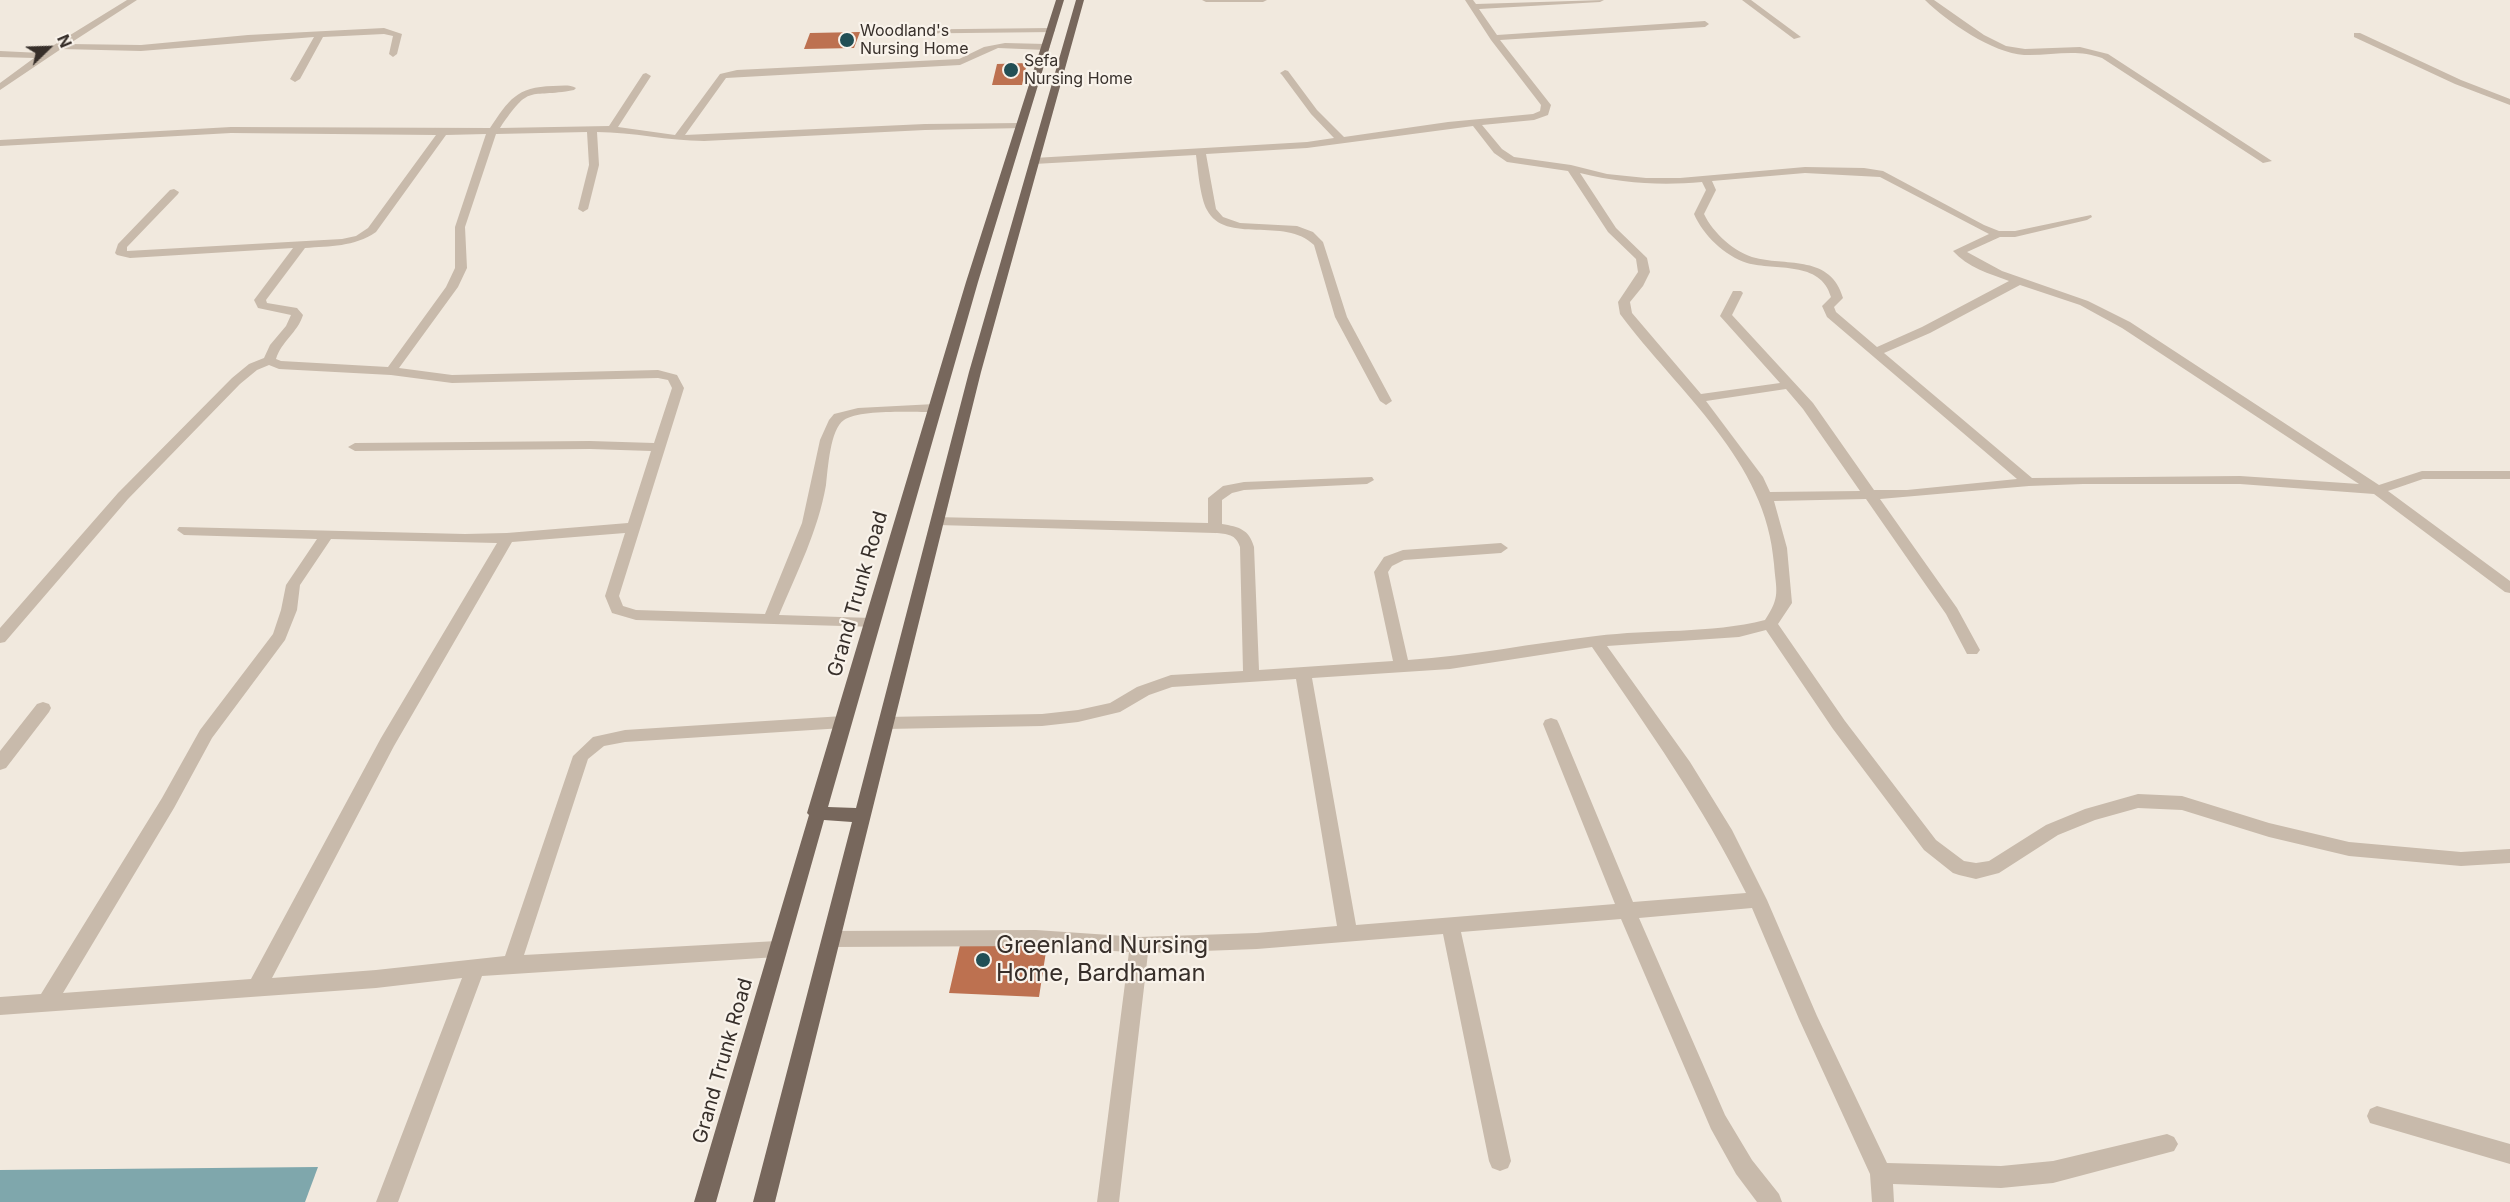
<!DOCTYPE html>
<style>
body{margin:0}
#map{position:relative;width:2510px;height:1202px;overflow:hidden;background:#f1e9de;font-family:Inter,sans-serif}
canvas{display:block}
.north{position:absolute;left:18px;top:18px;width:60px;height:60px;-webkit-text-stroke:4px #f9f3eb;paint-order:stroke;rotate:67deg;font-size:16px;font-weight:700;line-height:24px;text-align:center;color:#372f2a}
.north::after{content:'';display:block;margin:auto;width:21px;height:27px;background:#372f2a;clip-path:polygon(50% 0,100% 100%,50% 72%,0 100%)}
</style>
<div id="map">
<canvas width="2510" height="1202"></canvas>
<div class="north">N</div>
</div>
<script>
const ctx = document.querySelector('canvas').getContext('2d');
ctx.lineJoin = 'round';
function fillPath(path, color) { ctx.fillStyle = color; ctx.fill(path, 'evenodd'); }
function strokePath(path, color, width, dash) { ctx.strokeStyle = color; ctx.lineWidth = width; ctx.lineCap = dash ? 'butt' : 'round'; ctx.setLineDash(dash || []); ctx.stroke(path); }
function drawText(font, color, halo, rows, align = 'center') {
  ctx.font = font + ' Inter,sans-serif'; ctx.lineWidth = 4.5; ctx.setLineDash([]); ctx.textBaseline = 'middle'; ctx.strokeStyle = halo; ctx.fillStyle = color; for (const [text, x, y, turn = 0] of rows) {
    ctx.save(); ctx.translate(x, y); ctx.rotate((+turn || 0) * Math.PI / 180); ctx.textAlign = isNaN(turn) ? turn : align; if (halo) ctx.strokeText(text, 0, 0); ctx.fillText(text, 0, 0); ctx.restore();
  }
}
fillPath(new Path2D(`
 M318,1167L305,1202H0V1170Z`), '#7fa7ac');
fillPath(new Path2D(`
 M860,32L854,48L804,49L810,33Z
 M1027,63L1022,85H992L997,64Z
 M961,941L1047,945L1039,997L949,993Z`), '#bd7150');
fillPath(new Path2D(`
 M1051,28L1055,30L1054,32L876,34L872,32L876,30Z`), '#c8baab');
fillPath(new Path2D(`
 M127,0H137L69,44L141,45L248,35L384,28L402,34L397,54L393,57L389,54L393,36L384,34L323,37L300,79L295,82L290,79L314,37L141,51L61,49L0,90V83L34,58L0,57V51L41,53Z
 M1202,0H1267L1263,2H1206Z
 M1465,0H1473L1476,4L1604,0L1600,2L1479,9L1497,35L1705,21L1709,24L1705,27L1500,40L1551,105L1548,115L1534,120L1482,125L1502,149L1514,157L1571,165L1607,174L1646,178H1680L1805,167L1864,168L1883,171L1984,225L1999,231H2015L2091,215L2092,217L2087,220L2015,237H2000L1967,252L2002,271L2088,301L2130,322L2379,485L2422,471H2510V479H2423L2388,491L2510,581V593L2505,592L2374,494L2240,484H2083L2029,486L1880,499L1957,608L1980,650L1977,654H1967L1946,614L1866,499L1774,501L1787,548L1792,603L1778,624L1845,721L1936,840L1964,861L1976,863L1989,861L2046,825L2085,809L2138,794L2182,796L2269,823L2349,842L2461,852L2510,849V863L2461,866L2349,856L2269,837L2182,810L2138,808L2095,820L2058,835L1999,873L1976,879L1959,875L1953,873L1924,850L1833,729L1766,630L1739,637L1607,646L1690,762L1732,830L1767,900L1817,1016L1887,1163L2001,1166L2053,1161L2167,1134L2174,1137L2178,1144L2174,1151L2053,1183L2001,1188L1893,1184L1894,1202H1872L1870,1174L1799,1019L1752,908L1639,918L1725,1115L1752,1160L1779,1194L1782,1202H1757L1736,1174L1711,1129L1621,919L1461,932L1511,1161L1508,1168L1500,1171L1492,1168L1489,1161L1443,934L1257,949L1148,953L1119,1202H1097L1129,952L1036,946L831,947L824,945L822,939L824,933L831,931L1036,930L1139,937L1257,933L1337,926L1296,679L1172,687L1149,695L1120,712L1078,722L1042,726L886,729L880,727L878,723L880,719L886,717L1042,714L1078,710L1110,703L1137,687L1171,675L1243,671L1240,547C1236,534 1227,534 1215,533L938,525L933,523L931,520L933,517L1208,523V498L1223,486L1244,482L1372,477L1374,480L1367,484L1244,490L1232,493L1222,500V524C1239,527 1249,529 1254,547L1259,670L1393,661L1374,572L1384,557L1403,550L1501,543L1508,548L1501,553L1404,560L1392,566L1388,572L1408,660C1471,656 1533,643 1596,636C1651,629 1710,634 1765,620C1781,596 1776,591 1774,564C1767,461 1678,392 1620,314L1618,302L1638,272L1636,259L1608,232L1568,171L1507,162L1494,153L1473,126L1307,148L1206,154L1216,209L1223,217L1240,223L1297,226L1313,232L1323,242L1347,317L1392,401L1386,405L1380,401L1335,317L1314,245C1285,216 1225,245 1207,210C1200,197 1198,170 1196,155L1034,164L1029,161L1034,158L1307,142L1334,138L1311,114L1282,75L1280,73L1285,70L1288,71L1317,110L1344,137L1448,122L1533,114L1540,111L1541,105L1491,40ZM1580,173C1620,183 1660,186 1702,182L1706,190L1694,214C1703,235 1725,256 1747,263C1775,271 1821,260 1831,297L1822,306L1827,317L2017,479L1907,490H1874L1813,403L1732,315L1743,293L1741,291H1733L1720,316L1780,383L1701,394L1632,313L1630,302L1643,286L1650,272L1647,258L1616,228ZM1805,173L1880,177L1989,234L1953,251C1967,267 1990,274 2009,281L1922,327L1877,347L1836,312L1834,307L1843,298C1831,255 1788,266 1756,258C1735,253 1713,233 1704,214L1716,190L1712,181ZM2020,285L2080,305L2122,328L2359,484L2240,476L2032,478L1884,353L1930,333ZM1786,389L1803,409L1860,491L1770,492L1763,477L1706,401ZM1592,647C1648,729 1702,804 1746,893L1633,902L1559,724L1557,720L1551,718L1545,720L1543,724L1615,904L1356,925L1312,678L1450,669Z
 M1742,0H1751L1801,37L1794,39Z
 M1925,0H1934L1984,35L2006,46L2025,49L2080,47L2108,54L2272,161L2263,163L2102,58C2075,48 2052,56 2024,55C1993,53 1947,22 1925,0Z
 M2354,33H2360L2461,80L2510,99V105L2455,84L2354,37Z
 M1005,43L1046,44L1050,47L1046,50L998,48L960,65L726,78L685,135L925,124L1021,123L1024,124V128L925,130L704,141C668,141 633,132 597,132L599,165L588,209L583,212L578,209L589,165L587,132L496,134L465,227L467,268L458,287L399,368L452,375L658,370L677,375L684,388L619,596L623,606L636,610L765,614L802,523L820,440L829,420L834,414L858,408L935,404L941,408L935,412C915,412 859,409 844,420C830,429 828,469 826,485C818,531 797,572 779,615L872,618L877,619L880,623L877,627L636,620L612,613L605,596L625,533L512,542L394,746L272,978L376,970L505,956L573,756L593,737L625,730L843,716L849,718L851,722L849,726L843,728L625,742L604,746L588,759L524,955L777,941L784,943L786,949L784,955L777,957L482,976L398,1202H376L462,978L376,988L0,1015V997L41,994L162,798L200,730L273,634L281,610L286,585L317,539L184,535L177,530L179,527L465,534L507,533L628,523L651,451L590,449L355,451L348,447L355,443L590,441L654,443L672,388L668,380L658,378L452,383L391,375L279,369L269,365L257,370L240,384L128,499L5,642L0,643V628L118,493L232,378L249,364L264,358L270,345L286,326L291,315L258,308L254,300L293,248L130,258L117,255L115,253L118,244L170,190L174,189L179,192L178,194L127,247V251L342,239L356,236L368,228L436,135L231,133L0,146V140L231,127L490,128C509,100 516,87 553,86C561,86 569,84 576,88L574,90C527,99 531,82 500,128L609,126L643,74L646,73L651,76L618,127L675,135L720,74L737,70L959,59L984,47ZM486,134L455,227V268L446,287L388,367L281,361L276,359C281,342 298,332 303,315L297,308L267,303L266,300L305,248C330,246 354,247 376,232L446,135ZM331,539L497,543L381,738L251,979L63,993L174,808L212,738L285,640L297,610L300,585Z
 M43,702L49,704L51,708L49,712L6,768L0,770V751L37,704Z
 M2377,1106L2510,1144V1164L2370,1123L2367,1116L2370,1109Z`), '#c8baab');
fillPath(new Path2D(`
 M1056,0H1064L978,282L828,807L856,808L969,372L1076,0H1084L981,372L775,1202H753L852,822L824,820L716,1202H694L809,815L807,813L966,282Z`), '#77675c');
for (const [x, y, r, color] of [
 [847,40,8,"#224f55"],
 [1011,70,8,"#224f55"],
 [983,960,8,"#224f55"]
]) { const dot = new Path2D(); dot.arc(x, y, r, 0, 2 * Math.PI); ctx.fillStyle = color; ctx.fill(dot); strokePath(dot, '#f9f3eb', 2); }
drawText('16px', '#372f2a', '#f9f3eb', [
 ["Woodland's",860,31],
 ["Nursing Home",860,49],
 ["Sefa",1024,61],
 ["Nursing Home",1024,79]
], 'left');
drawText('20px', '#372f2a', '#f9f3eb', [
 ["Grand Trunk Road",858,594,-74],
 ["Grand Trunk Road",723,1061,-74]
]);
drawText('24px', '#372f2a', '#f9f3eb', [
 ["Greenland Nursing",996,946],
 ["Home, Bardhaman",996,974]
], 'left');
</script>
